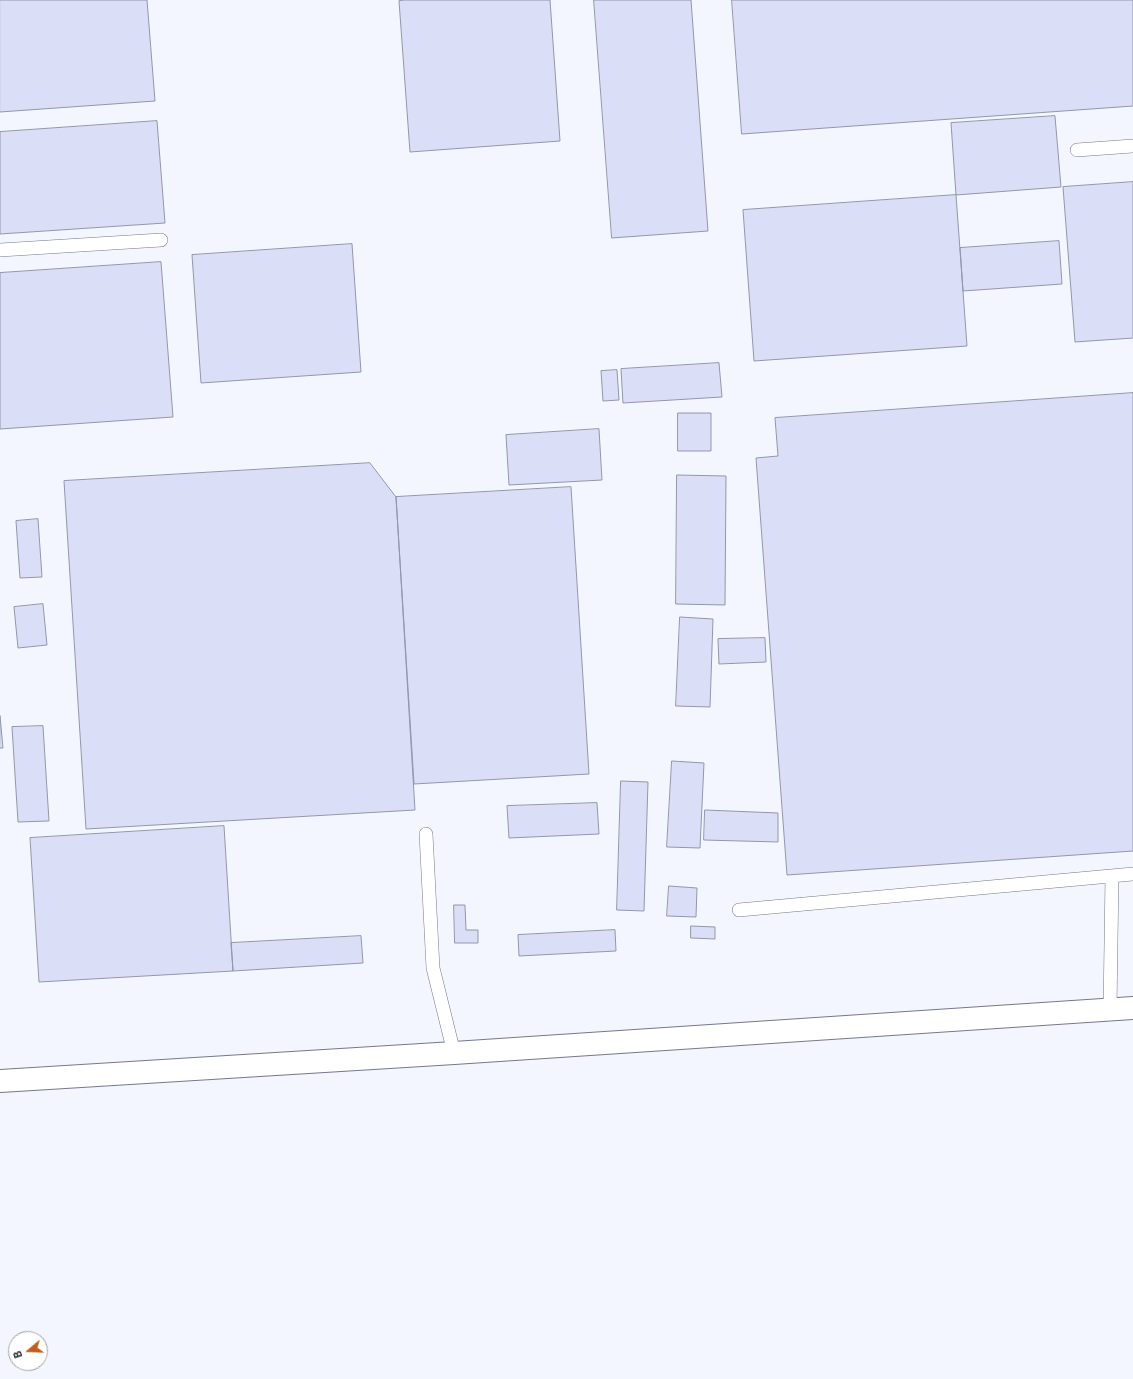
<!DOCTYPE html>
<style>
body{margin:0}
#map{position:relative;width:1133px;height:1379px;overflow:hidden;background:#f4f6ff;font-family:"Archivo Narrow",sans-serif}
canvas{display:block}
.north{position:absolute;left:8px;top:1331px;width:40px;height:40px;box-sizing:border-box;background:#fff;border:1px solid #a2a3a6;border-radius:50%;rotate:251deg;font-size:11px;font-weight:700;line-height:16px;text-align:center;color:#171920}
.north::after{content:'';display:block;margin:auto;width:14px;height:18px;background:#be5d1c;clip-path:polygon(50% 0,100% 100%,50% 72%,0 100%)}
</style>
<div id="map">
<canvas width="1133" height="1379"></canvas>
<div class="north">B</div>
</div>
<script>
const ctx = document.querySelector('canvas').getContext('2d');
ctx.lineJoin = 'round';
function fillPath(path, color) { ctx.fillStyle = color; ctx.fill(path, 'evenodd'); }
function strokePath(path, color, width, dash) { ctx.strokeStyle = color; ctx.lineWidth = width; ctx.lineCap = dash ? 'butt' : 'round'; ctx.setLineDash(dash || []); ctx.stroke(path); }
const building = new Path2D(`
 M0,0H147L155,101L0,112Z
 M406,0H550L560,141L410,152L399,1Z
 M594,0H691L708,231L612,238Z
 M732,0H1133V106L742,134Z
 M1055,116L1061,187L956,195L951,123Z
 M157,121L165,223L0,234V132Z
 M1133,182V338L1075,342L1063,187Z
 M956,195L967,346L754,361L743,210Z
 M1059,241L1062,284L963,291L960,248Z
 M352,244L361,372L201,383L192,255Z
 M161,262L173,417L0,429V273Z
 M719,363L722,397L623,403L621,369Z
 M617,370L619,400L603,401L601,371Z
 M1133,393V851L787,875L756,458L778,456L775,418Z
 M678,413H711V451H678Z
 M599,429L602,480L509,485L506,435Z
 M370,463L396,497L415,810L86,829L64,481Z
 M677,475L726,476L725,605L676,604Z
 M571,487L589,774L414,784L396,497Z
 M38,519L42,577L20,578L16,521Z
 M43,604L47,645L18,648L14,607Z
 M680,617L713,619L710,707L676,706Z
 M765,638L766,662L719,664L718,639Z
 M0,716L3,748H0Z
 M43,726L49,821L18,822L12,727Z
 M672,761L704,763L700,848L667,847Z
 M621,781L648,782L644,911L617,910Z
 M597,803L599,834L509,838L507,806Z
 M705,810L778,813V842L704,840Z
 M224,826L233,971L39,982L30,838Z
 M669,886L697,888L696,917L667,916Z
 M454,905H465L466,930H478V943H455Z
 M691,926L715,927V939L691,938Z
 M615,930L616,951L519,956L518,935Z
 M361,936L363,963L233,971L231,943Z`);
fillPath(building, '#dadff7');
strokePath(building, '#9296ab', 1);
const lane = new Path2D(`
 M1077,150L1133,146
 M0,250L161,240
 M426,834L433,968L454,1053
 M739,910L1133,874
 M1110,1009L1112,876`);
const secondary = new Path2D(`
 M0,1081L454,1053L1133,1008`);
strokePath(lane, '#74788c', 14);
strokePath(secondary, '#74788c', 24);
strokePath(lane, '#fff', 13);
strokePath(secondary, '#fff', 22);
</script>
